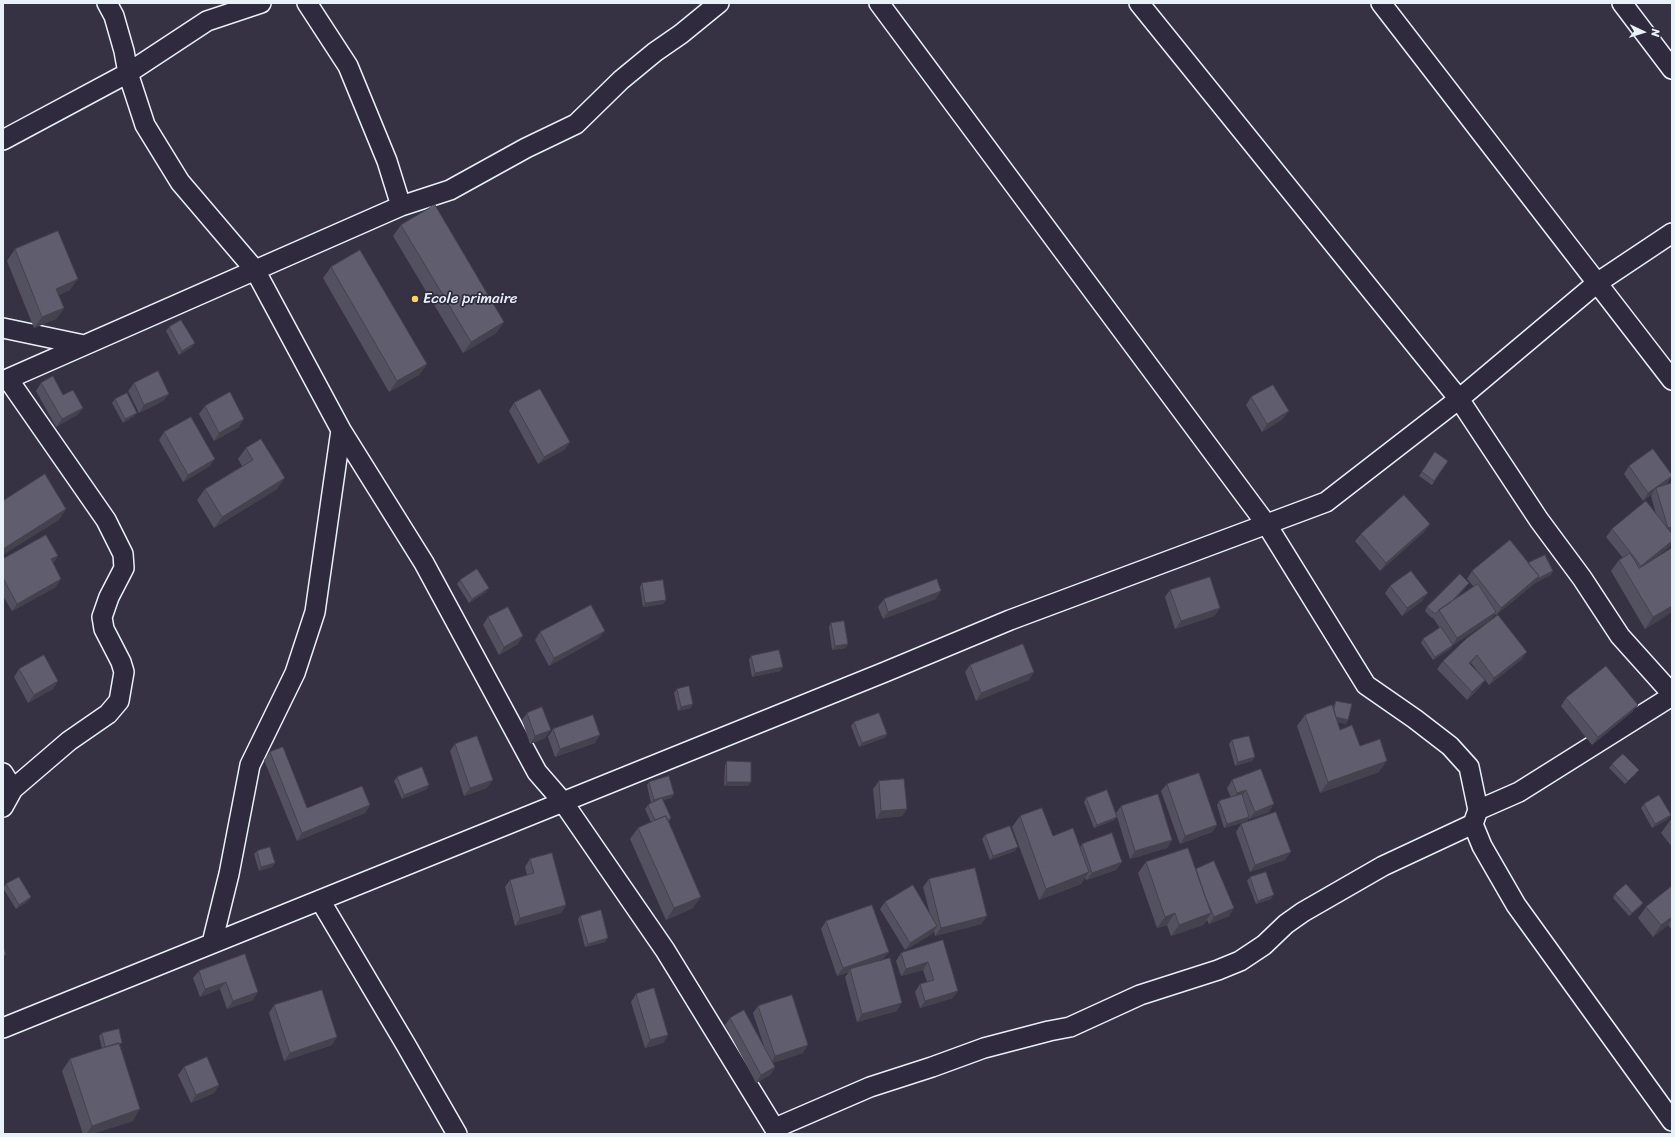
<!DOCTYPE html>
<style>
body{margin:0}
#map{position:relative;width:1675px;height:1137px;overflow:hidden;background:#363244;font-family:Sriracha,sans-serif}
canvas{display:block}
.frame{position:absolute;inset:0;border:4px solid #e8f1f8;pointer-events:none}
.north{position:absolute;left:1623px;top:12px;width:40px;height:40px;-webkit-text-stroke:3px #2f2a3d;paint-order:stroke;rotate:94deg;font-size:11px;font-weight:700;line-height:16px;text-align:center;color:#e8f1f8}
.north::after{content:'';display:block;margin:auto;width:14px;height:18px;background:#e8f1f8;clip-path:polygon(50% 0,100% 100%,50% 72%,0 100%)}
</style>
<div id="map">
<canvas width="1675" height="1137"></canvas>
<div class="frame"></div>
<div class="north">N</div>
</div>
<script>
const ctx = document.querySelector('canvas').getContext('2d');
ctx.lineJoin = 'round';
function strokePath(path, color, width, dash) { ctx.strokeStyle = color; ctx.lineWidth = width; ctx.lineCap = dash ? 'butt' : 'round'; ctx.setLineDash(dash || []); ctx.stroke(path); }
function fillPath(path, color) { ctx.fillStyle = color; ctx.fill(path, 'evenodd'); }
function drawText(font, color, halo, rows, align = 'center') {
  ctx.font = font + ' Sriracha,sans-serif'; ctx.lineWidth = 3.5; ctx.setLineDash([]); ctx.textBaseline = 'middle'; ctx.strokeStyle = halo; ctx.fillStyle = color; for (const [text, x, y, turn = 0] of rows) {
    ctx.save(); ctx.translate(x, y); ctx.rotate((+turn || 0) * Math.PI / 180); ctx.textAlign = isNaN(turn) ? turn : align; if (halo) ctx.strokeText(text, 0, 0); ctx.fillText(text, 0, 0); ctx.restore();
  }
}
const minor = new Path2D(`
 M107,3L114,16L124,51L128,73L145,125L180,182L255,270L341,430L424,563L537,772L563,802L665,950L778,1134
 M307,3L348,66L387,161L401,206
 M879,3L1267,525L1366,685L1415,719L1450,746L1469,767L1478,810L1473,824L1482,846L1516,905L1672,1121
 M1139,3L1459,399L1539,520L1582,578L1620,636L1672,694
 M1381,3L1672,380
 M1622,3L1672,69
 M3,140L128,73L207,21L261,3
 M3,328L84,345
 M3,381L401,206L450,190L526,148L576,124L621,80L655,52L681,34L719,3
 M3,773L13,789
 M3,807L13,789L69,741L108,714L119,701L124,672L121,662L104,629L102,617L109,597L124,568L123,554L106,520L8,379
 M1478,810L1519,792L1672,696
 M320,900L406,1045L457,1134
 M212,943L229,874L250,765L295,673L315,612L341,430
 M3,1028L885,672L1010,620L1326,502L1459,399L1597,283L1672,233
 M775,1128L870,1087L932,1067L984,1048L1049,1031L1070,1027L1140,995L1218,970L1240,961L1264,945L1286,924L1303,912L1383,866L1473,824`);
strokePath(minor, '#e8f1f8', 22);
strokePath(minor, '#2f2a3d', 19);
fillPath(new Path2D(`
 M401,225L504,322L496,333L463,353L393,236Z
 M15,249L70,290L59,295L64,308L56,319L34,328L7,261Z
 M331,267L427,364L419,375L389,392L323,278Z
 M169,327L192,347L179,355L166,331Z
 M41,383L63,395L83,408L77,415L56,427L36,391Z
 M134,383L169,394L163,401L139,413L128,391Z
 M1251,397L1283,419L1262,432L1246,405Z
 M115,399L134,416L123,423L112,403Z
 M514,403L570,442L564,450L538,464L509,411Z
 M205,406L239,427L214,441L199,414Z
 M164,432L210,466L183,482L159,440Z
 M246,448L277,489L214,528L197,500L205,489L242,466L238,459Z
 M1435,452L1448,461L1432,485L1419,476Z
 M1629,466L1672,476L1667,483L1663,486L1672,483V533H1671L1672,534V543L1670,546L1654,559L1672,548V612L1645,629L1611,571L1619,560L1623,558L1606,537L1612,529L1656,514L1651,496L1652,494L1643,501L1624,474Z
 M1430,524L1424,532L1380,571L1355,541L1361,534Z
 M58,556L53,563L56,587L12,611L3,596V559Z
 M1472,571L1551,575L1535,583L1496,615L1495,614L1490,620L1453,645L1450,649L1433,660L1421,643L1423,639L1440,628L1433,618H1432L1425,611L1427,607L1466,587L1453,601L1474,587L1467,579Z
 M460,580L486,592L469,603L457,584Z
 M642,583L666,600L663,604L643,607L640,587Z
 M1390,586L1422,601L1402,616L1385,593Z
 M1170,590L1220,608L1214,616L1175,629L1165,597Z
 M884,599H936L883,619L878,607Z
 M488,617L518,644L499,655L483,625Z
 M831,623L848,644L845,648L832,650L829,627Z
 M540,632L599,638L549,666L535,640Z
 M1466,639L1522,659L1489,685L1485,680L1480,687L1467,700L1437,669L1443,661ZM1471,663L1481,675L1470,664Z
 M751,656L783,667L780,671L752,677L749,660Z
 M970,665L1029,680L976,701L965,672Z
 M19,669L58,681L53,689L28,703L14,677Z
 M677,689L691,708L678,711L674,693Z
 M1566,698L1638,705L1632,712L1592,745L1561,706Z
 M1336,701L1346,724L1338,722L1340,730L1360,746L1379,772L1320,793L1297,726L1305,715L1333,707Z
 M527,713L551,730L545,738L530,744L522,720Z
 M854,722L887,734L884,738L859,747L851,726Z
 M553,729L595,743L555,757L548,737Z
 M1232,740L1252,761L1235,766L1229,744Z
 M455,744L487,788L464,796L450,751Z
 M270,752L307,808L370,805L365,813L297,841L264,760Z
 M727,761L748,786H724L725,765Z
 M1612,764L1636,774L1625,784L1609,768Z
 M1261,769L1269,812L1249,819V818L1247,821L1224,828L1217,805L1219,801L1231,798L1227,788L1232,780Z
 M397,777L427,789L402,799L394,781Z
 M879,781L907,809L902,816L876,819L873,789Z
 M649,782L674,794L671,798L663,800L671,818L668,822L693,908L666,920L630,839L638,828L651,822L645,809L648,805L651,803L647,785Z
 M1167,784L1217,825L1212,832L1180,844L1161,791Z
 M1086,798L1117,817L1114,820L1094,828L1084,802Z
 M1644,804L1668,819L1652,828L1641,808Z
 M1121,806L1172,840L1167,848L1130,859L1116,813Z
 M1020,816L1053,836L1080,847L1082,844L1122,862L1116,870L1086,880L1085,878L1081,884L1039,900L1012,827Z
 M1672,820V847L1661,833L1669,822Z
 M1241,824L1285,860L1250,872L1236,832Z
 M985,835L1015,851L990,860L982,839Z
 M257,851L272,867L259,871L254,854Z
 M530,859L566,905L561,913L515,926L505,887L510,880L527,875L525,867Z
 M1146,862L1196,869L1234,908L1229,916L1209,924L1207,920L1203,925L1171,936L1167,925L1157,928L1138,873Z
 M1250,877L1271,899L1256,904L1247,881Z
 M929,879L987,916L981,924L935,936L934,931L932,934L905,950L880,909L885,902L930,914L923,887Z
 M6,884L31,897L28,901L16,909L3,888Z
 M1672,886V930L1668,925L1653,937L1638,918L1646,907Z
 M1615,894L1643,903L1640,907L1629,916L1613,898Z
 M580,916L605,942L585,947L578,919Z
 M826,921L883,959L871,964L897,1011L857,1022L845,977L849,972L837,976L821,929Z
 M943,940L953,998L920,1008L915,992L920,984L927,982L923,970L901,976L896,961L901,953Z
 M245,954L253,1000L227,1009L220,989L200,997L193,978L199,971Z
 M636,994L668,1035L663,1043L645,1048L631,1002Z
 M274,1005L332,1045L284,1061L269,1013Z
 M758,1006L803,1053L772,1063L775,1067L770,1075L756,1083L725,1025L730,1018L765,1049L753,1013Z
 M102,1033L120,1046L133,1121L92,1134H83L62,1071L70,1059L102,1049L99,1036Z
 M184,1067L219,1085L214,1093L191,1103L178,1075Z`), '#53515f');
fillPath(new Path2D(`
 M78,279L70,290L48,300L56,289Z
 M64,308L56,319L34,328L42,317Z
 M504,322L496,333L463,353L471,342Z
 M195,343L192,347L179,355L182,351Z
 M427,364L419,375L389,392L397,381Z
 M169,394L163,401L139,413L144,405Z
 M83,408L77,415L56,427L62,419Z
 M1289,411L1283,419L1262,432L1267,424Z
 M137,413L134,416L123,423L125,419Z
 M244,419L239,427L214,441L219,433Z
 M570,442L564,450L538,464L544,457Z
 M215,459L210,466L183,482L188,475Z
 M1672,476L1667,483L1657,491L1656,488L1652,494L1643,501L1648,493Z
 M285,478L277,489L214,528L222,517Z
 M66,509L59,520L3,555V549Z
 M1430,524L1424,532L1380,571L1386,563Z
 M1672,527V533L1662,535L1668,528Z
 M1672,541V543L1670,546L1636,574L1641,566Z
 M58,556L52,564L51,559Z
 M1553,571L1551,575L1535,583L1496,615L1501,608L1539,576Z
 M61,579L56,587L12,611L17,604Z
 M1469,583L1466,587L1440,613L1439,612Z
 M489,588L486,592L469,603L472,599Z
 M941,591L936,599L883,619L888,612Z
 M1428,593L1422,601L1402,616L1407,608Z
 M666,600L663,604L643,607L645,603Z
 M1672,606V612L1645,629L1653,617Z
 M1220,608L1214,616L1175,629L1181,621Z
 M1496,612L1490,620L1452,646L1457,638Z
 M605,631L599,638L549,666L554,658Z
 M523,636L518,644L499,655L504,647Z
 M848,644L845,648L832,650L835,646Z
 M1453,645L1450,649L1433,660L1435,657Z
 M1527,652L1522,659L1489,685L1494,678Z
 M1477,655L1471,663L1464,671L1469,663Z
 M783,667L780,671L752,677L755,673Z
 M1034,672L1029,680L976,701L981,693Z
 M1485,680L1480,687L1467,700L1472,692Z
 M58,681L53,689L28,703L34,695Z
 M693,704L691,708L678,711L681,707Z
 M1638,705L1632,712L1592,745L1598,737Z
 M1332,716L1348,720L1346,724L1330,720Z
 M551,730L545,738L530,744L535,736Z
 M887,734L884,738L859,747L862,743Z
 M600,735L595,743L555,757L560,749Z
 M1255,757L1252,761L1235,766L1238,762Z
 M1387,761L1379,772L1320,793L1328,782Z
 M493,780L487,788L464,796L470,788Z
 M727,782H751L748,786H724Z
 M429,785L427,789L402,799L404,795Z
 M1246,790L1241,797L1232,800L1237,793Z
 M674,794L671,798L651,803L654,800Z
 M1274,804L1269,812L1249,819L1255,812Z
 M370,805L365,813L297,841L302,833Z
 M907,809L902,816L876,819L881,811Z
 M1671,815L1668,819L1652,828L1655,824Z
 M1117,817L1114,820L1094,828L1097,825Z
 M1249,817L1247,821L1224,828L1227,824Z
 M1217,825L1212,832L1180,844L1185,836Z
 M1172,840L1167,848L1130,859L1135,851Z
 M1018,847L1015,851L990,860L993,856Z
 M1291,852L1285,860L1250,872L1255,865Z
 M1122,862L1116,870L1086,880L1092,873Z
 M275,863L272,867L259,871L261,867Z
 M1089,872L1081,884L1039,900L1046,889Z
 M1274,895L1271,899L1256,904L1258,901Z
 M31,897L28,901L16,909L19,905Z
 M701,897L693,908L666,920L674,908Z
 M1643,903L1640,907L1629,916L1632,913Z
 M566,905L561,913L515,926L520,918Z
 M1234,908L1229,916L1209,924L1214,917Z
 M1175,913L1167,925L1157,928L1165,917Z
 M1211,913L1203,925L1171,936L1179,925Z
 M987,916L981,924L935,936L941,928Z
 M1672,917V919L1668,925L1653,937L1661,925Z
 M937,926L932,934L905,950L910,943Z
 M608,938L605,942L585,947L588,944Z
 M889,952L883,959L851,971L850,969L849,972L837,976L843,968Z
 M928,962L923,970L901,976L906,969Z
 M226,982L220,989L200,997L205,989Z
 M958,991L953,998L920,1008L925,1001Z
 M258,992L253,1000L227,1009L233,1001Z
 M902,1003L897,1011L857,1022L862,1014Z
 M668,1035L663,1043L645,1048L650,1040Z
 M337,1037L332,1045L284,1061L290,1053Z
 M808,1045L803,1053L770,1064L775,1056Z
 M775,1067L770,1075L756,1083L761,1075Z
 M219,1085L214,1093L191,1103L196,1095Z
 M140,1109L133,1121L92,1134H86L92,1126Z`), '#43424d');
const building = new Path2D(`
 M435,205L504,322L471,342L401,225Z
 M58,231L78,279L56,289L64,308L42,317L15,249Z
 M360,250L427,364L397,381L331,267Z
 M181,320L195,343L182,351L169,327Z
 M158,371L169,394L144,405L134,383Z
 M53,376L63,395L73,390L83,408L62,419L41,383Z
 M1273,385L1289,411L1267,424L1251,397Z
 M540,389L570,442L544,457L514,403Z
 M230,392L244,419L219,433L205,406Z
 M127,393L137,413L125,419L115,399Z
 M191,417L215,459L188,475L164,432Z
 M261,439L285,478L222,517L205,489L253,460L246,448Z
 M1653,449L1672,475V476L1648,493L1629,466Z
 M1435,452L1448,461L1434,481L1422,472Z
 M45,474L66,509L3,549V501Z
 M1672,483V527L1668,528L1656,488Z
 M1404,495L1430,524L1386,563L1361,534Z
 M1646,501L1672,534V541L1641,566L1612,529Z
 M46,535L58,556L51,559L61,579L17,604L3,578V559Z
 M1510,540L1539,576L1501,608L1472,571Z
 M1672,548V606L1653,617L1619,560L1630,553L1639,568Z
 M1545,555L1553,571L1537,579L1539,576L1528,563Z
 M477,569L489,588L472,599L460,580Z
 M1411,571L1428,593L1407,608L1390,586Z
 M1460,574L1469,583L1450,603L1439,610L1435,614L1427,607Z
 M1210,577L1220,608L1181,621L1170,590Z
 M937,579L941,591L888,612L884,599Z
 M663,580L666,600L645,603L642,583Z
 M1478,584L1496,612L1457,638L1439,610Z
 M591,605L605,631L554,658L540,632Z
 M508,607L523,636L504,647L488,617Z
 M1498,615L1527,652L1494,678L1477,655L1469,663L1485,680L1472,692L1443,661L1466,639Z
 M844,621L848,644L835,646L831,623Z
 M1441,627L1453,645L1435,657L1423,639Z
 M1023,644L1034,672L981,693L970,665Z
 M779,650L783,667L755,673L751,656Z
 M44,655L58,681L34,695L19,669Z
 M1606,666L1638,705L1598,737L1566,698Z
 M689,686L693,704L681,707L677,689Z
 M1336,701L1352,704L1348,720L1336,717L1334,710Z
 M1332,705L1340,730L1352,725L1360,746L1380,739L1387,761L1328,782L1305,715Z
 M542,707L551,730L535,736L527,713Z
 M879,713L887,734L862,743L854,722Z
 M593,715L600,735L560,749L553,729Z
 M477,736L493,780L470,788L455,744Z
 M1249,736L1255,757L1238,762L1232,740Z
 M283,747L307,808L362,786L370,805L302,833L270,752Z
 M1623,754L1639,770L1628,781L1612,764Z
 M727,761L751,762V782H727Z
 M422,767L429,785L404,795L397,777Z
 M1261,769L1274,804L1255,812L1246,790L1237,793L1232,780Z
 M1199,773L1217,825L1185,836L1167,784Z
 M669,776L674,794L654,800L649,782Z
 M904,779L907,809L881,811L879,781Z
 M1107,790L1117,817L1097,825L1086,798Z
 M1158,794L1172,840L1135,851L1121,806Z
 M1242,794L1249,817L1227,824L1219,801Z
 M1659,795L1671,815L1655,824L1644,804Z
 M662,798L671,818L667,820L666,816L655,820L648,805Z
 M1042,808L1053,836L1073,828L1089,872L1046,889L1020,816Z
 M1276,812L1291,852L1255,865L1241,824Z
 M666,816L701,897L674,908L638,828Z
 M1672,820V826L1669,822Z
 M1010,826L1018,847L993,856L985,835Z
 M1112,833L1122,862L1092,873L1082,844Z
 M270,847L275,863L261,867L257,851Z
 M1188,848L1211,913L1179,925L1175,913L1165,917L1146,862Z
 M552,853L566,905L520,918L510,880L534,873L530,859Z
 M1214,861L1234,908L1214,917L1205,896L1196,869Z
 M975,868L987,916L941,928L929,879Z
 M1266,872L1274,895L1258,901L1250,877Z
 M19,877L31,897L19,905L6,884Z
 M1626,884L1643,903L1632,913L1615,894Z
 M913,885L937,926L910,943L885,902Z
 M1672,886V917L1661,925L1646,907Z
 M872,905L889,952L843,968L826,921Z
 M601,910L608,938L588,944L580,916Z
 M943,940L958,991L925,1001L920,984L934,980L928,962L906,969L901,953Z
 M3,945L6,955H3Z
 M245,954L258,992L233,1001L226,982L205,989L199,971Z
 M890,958L902,1003L862,1014L850,969Z
 M654,988L668,1035L650,1040L636,994Z
 M322,990L337,1037L290,1053L274,1005Z
 M792,995L808,1045L775,1056L758,1006Z
 M744,1010L775,1067L761,1075L730,1018Z
 M119,1029L122,1043L105,1047L102,1033Z
 M119,1043L140,1109L92,1126L70,1059Z
 M207,1057L219,1085L196,1095L184,1067Z`);
fillPath(building, '#605e6e');
strokePath(building, '#43424d', 1);
for (const [x, y, r, color] of [
 [415,299,4,"#ffd166"]
]) { const dot = new Path2D(); dot.arc(x, y, r, 0, 2 * Math.PI); ctx.fillStyle = color; ctx.fill(dot); strokePath(dot, '#2f2a3d', 1.5); }
drawText('15px', '#e8f1f8', '#2f2a3d', [
 ["Ecole primaire",423,299]
], 'left');
</script>
